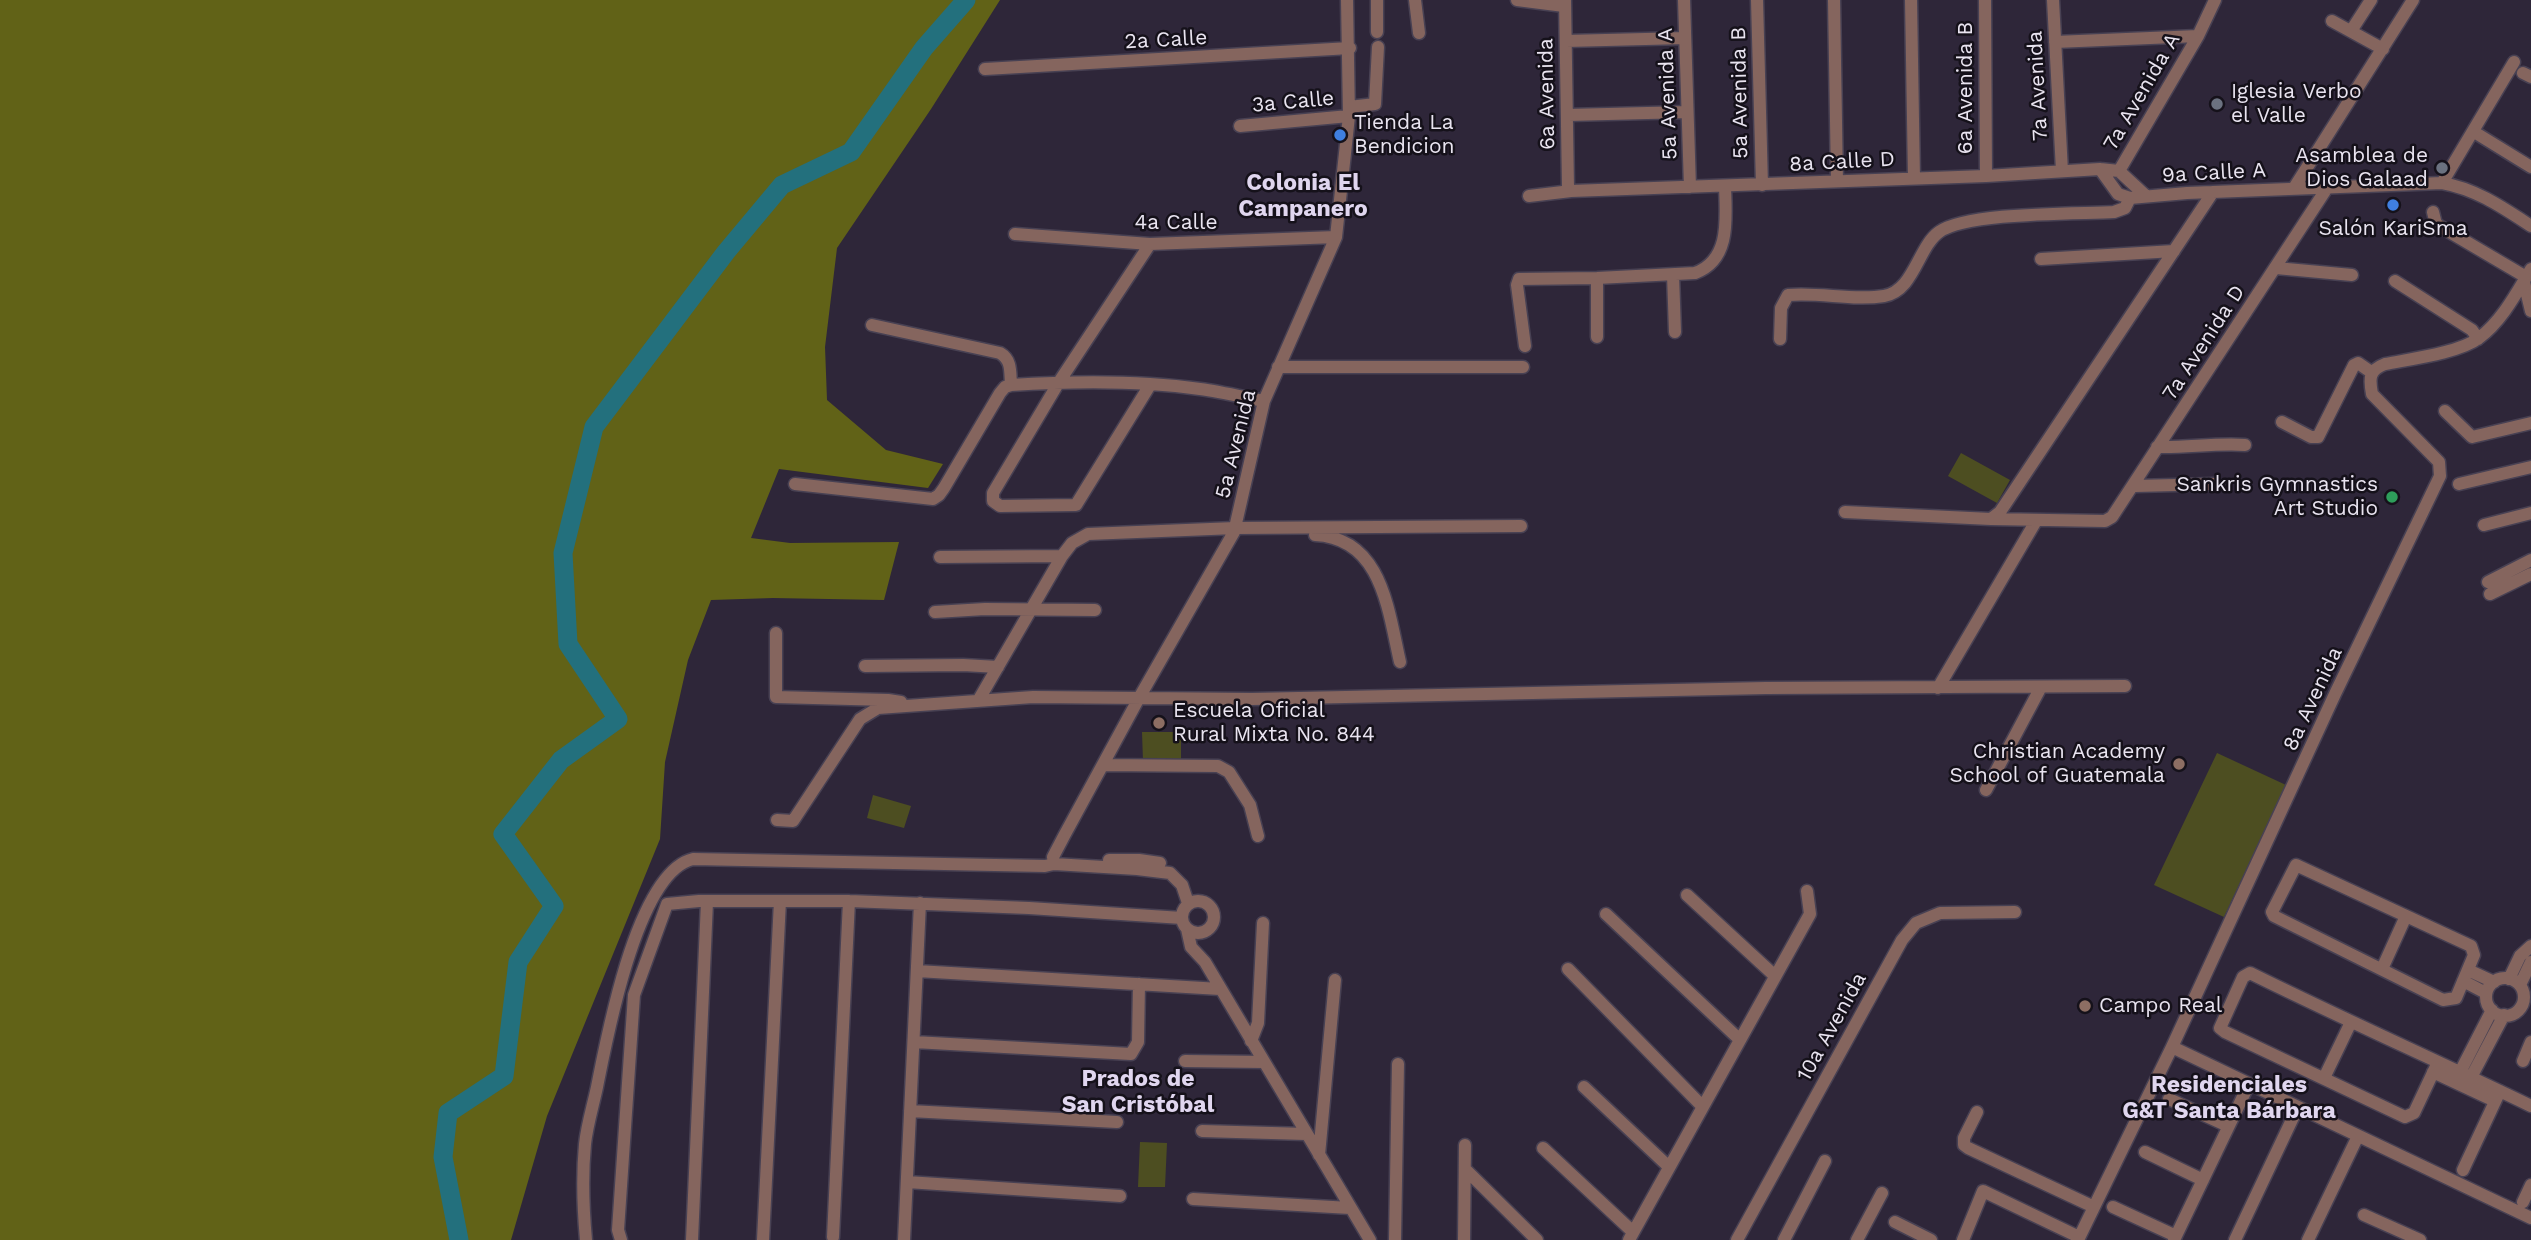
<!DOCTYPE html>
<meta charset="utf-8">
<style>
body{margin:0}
canvas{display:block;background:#2e2639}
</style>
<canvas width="2531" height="1240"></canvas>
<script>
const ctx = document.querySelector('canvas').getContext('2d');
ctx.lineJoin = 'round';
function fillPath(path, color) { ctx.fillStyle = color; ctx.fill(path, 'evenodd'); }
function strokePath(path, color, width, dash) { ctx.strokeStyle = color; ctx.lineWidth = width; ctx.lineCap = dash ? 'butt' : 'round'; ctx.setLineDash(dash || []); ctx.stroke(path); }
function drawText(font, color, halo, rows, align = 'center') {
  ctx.font = font + ' "Work Sans",sans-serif'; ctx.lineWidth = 5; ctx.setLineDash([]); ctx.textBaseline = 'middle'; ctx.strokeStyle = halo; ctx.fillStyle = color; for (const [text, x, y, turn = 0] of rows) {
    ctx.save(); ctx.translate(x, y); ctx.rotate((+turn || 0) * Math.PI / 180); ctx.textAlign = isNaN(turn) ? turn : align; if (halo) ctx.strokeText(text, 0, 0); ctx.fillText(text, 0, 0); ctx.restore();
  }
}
fillPath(new Path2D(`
 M1961,453L2010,480L1997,503L1948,476Z
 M1142,732H1181V761H1143Z
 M2217,753L2286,785L2224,917L2154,885Z
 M873,795L911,806L904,828L867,818Z
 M1140,1142L1167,1143L1165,1187H1138Z`), '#4d4e21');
fillPath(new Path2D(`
 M0,0H1000L931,109L837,248L825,347L827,400L886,450L943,464L928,488L779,469L751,538L790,543L899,542L884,600L773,598L711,600L688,660L665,762L660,839L547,1116L511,1240H0Z`), '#616217');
strokePath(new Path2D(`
 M459,1240L443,1157L448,1113L504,1076L518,962L554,906L503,834L561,760L618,719L568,644L563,553L594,427L726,252L782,185L851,152L924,48L966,0`), '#23707d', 19);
const minor = new Path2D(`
 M1377,0V32
 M1415,0L1419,33
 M1517,0L1564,6
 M1565,0L1568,187L1571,191L1986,176L2100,169L2119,171
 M1684,0L1690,187
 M1757,0L1762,185
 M1834,0L1837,181
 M1911,0L1914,178
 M1985,0L1986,176
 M2053,0L2062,171
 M2332,21L2383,49
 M2351,31L2371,0
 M1566,41L1685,38
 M2055,42L2198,36
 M985,69L1350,48
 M2523,73L2531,77
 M1349,107L1375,104L1378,47
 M1568,115L1687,112
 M1240,126L1349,116
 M2479,135L2531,167
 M2100,169L2118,194L2130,198L2187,193L2442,183C2476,189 2502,207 2531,226
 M2119,171L2198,36L2215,0
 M2119,171L2146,196
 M2442,183L2514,62
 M2294,188L2413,0
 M1529,196L1571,191
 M2433,212L2436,224L2526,277
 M1015,234L1150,244L1336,237
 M1150,244L1059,382L993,493V501L1000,506L1076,505L1150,385
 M2041,259L2174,251
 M2276,268L2352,275
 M1673,275L1675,332
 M1597,278V337
 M2395,281L2472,330L2478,339
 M2524,282L2531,311
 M872,325L1000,353C1012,360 1010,372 1011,385
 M1780,339L1781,308L1788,295C1820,292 1853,301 1884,296C1914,291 1918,247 1939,232C1967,212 2075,214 2114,212L2125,208L2130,198
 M1525,346L1517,285L1519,279L1597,278L1695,273C1731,260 1726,218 1725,187
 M1278,367H1523
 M2445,411L2472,437L2531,423
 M2282,422L2311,437H2318L2354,365L2358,363L2371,372
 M2157,447C2186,448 2215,443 2245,445
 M795,484L933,499L939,495L944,488L1000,393L1005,387L1011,385C1073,381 1138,380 1200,389C1222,392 1243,397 1264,401
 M2459,484L2531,467
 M2135,486L2215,484
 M1845,512L1991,519L2000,512L2213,192
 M1991,519L2105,521L2112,517L2327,188
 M2484,525L2531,513
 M1315,535C1382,538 1388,610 1400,662
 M940,557L1062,556
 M2488,582L2531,560
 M2490,594L2531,574
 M935,612L985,609L1095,610
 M776,633V697L888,700L901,702
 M865,666L963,665L998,667
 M1938,688L2036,521
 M978,701L1062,556L1072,543L1088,534L1235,528L1521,526
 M1103,765L1218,766L1229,772L1250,805L1258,836
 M1986,790L2041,687
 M777,820L793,821L860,719L878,708L1033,697L1252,699L1766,688L2125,686
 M1109,860H1139L1160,863
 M1054,864L1053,857L1064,836L1139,698L1234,532L1264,401L1336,237L1349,116L1347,0
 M2296,865L2471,946L2474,955L2456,998L2443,1000L2274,916L2272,912Z
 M1687,895L1775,976
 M1182 917a16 16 0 1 1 32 0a16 16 0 1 1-32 0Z
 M1606,914L1739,1039
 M1187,929L1191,947L1205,962L1370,1240
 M1568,969L1702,1106
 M2382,969L2406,916
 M2468,970L2494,982
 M917,971L1220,989
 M2486 997a19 19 0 1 1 38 0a19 19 0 1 1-38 0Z
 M2509,979L2520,956L2531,946
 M2463,981L2486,993
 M2520,985L2531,962
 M1251,1041L1258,1023L1263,923
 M914,1042L1131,1054L1138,1042L1139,984
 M2172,1047L2531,1218
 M1185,1061L1264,1062
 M2523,1061L2531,1042
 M2438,1062L2414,1113L2405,1117L2225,1032L2220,1028L2243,977L2250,973C2343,1019 2438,1061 2531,1106
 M2433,1072L2495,1101
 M2324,1078L2351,1022
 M2455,1082L2492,1010
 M1584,1087L1669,1167
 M2466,1087L2504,1015
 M2169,1099L2228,1126
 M910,1111L1117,1122
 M1977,1112L1964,1138V1145L1968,1148L2094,1207
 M1202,1131L1306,1134
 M1543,1148L1633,1232
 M2145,1152L2203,1180
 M1319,1155L1335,980
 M1465,1169L1537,1240
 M2463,1170L2500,1091
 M907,1182L1120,1196
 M1193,1199L1350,1208
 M2523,1202L2531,1185
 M2113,1207L2176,1236
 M2364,1215L2420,1240
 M1895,1222L1931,1240
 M833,1237L849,901
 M586,1240C583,1208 582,1176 585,1144C587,1125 593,1106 597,1087C607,1037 637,872 693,859L1045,866L1054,864L1137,869L1170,873L1182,885L1188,903
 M621,1240L618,1230L634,995L667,904L699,901H849L1029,908L1182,918
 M692,1240L707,902
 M763,1240L780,901
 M904,1240L920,903
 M1395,1240L1398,1064
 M1464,1240L1465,1145
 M1629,1240L1810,914L1807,891
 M1737,1240L1902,940L1916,923L1940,913L2015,912
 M1784,1240L1825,1161
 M1857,1240L1882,1193
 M1963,1240L1983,1191L2079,1237
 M2078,1240L2172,1047L2335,694L2440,476L2439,462L2372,394C2369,378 2369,370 2385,364C2410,359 2459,353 2479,338C2502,321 2517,292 2531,269
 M2174,1240L2249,1084
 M2235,1240L2298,1107
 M2308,1240L2358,1136`);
strokePath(minor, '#484153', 15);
strokePath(minor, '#85655e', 12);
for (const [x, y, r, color] of [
 [2217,104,7,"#6b7280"],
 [1340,135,7,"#3f7fe0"],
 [2442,168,7,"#6b7280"],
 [2393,205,7,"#3f7fe0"],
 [2392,497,7,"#2e9e5b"],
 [1159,723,7,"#8d6e63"],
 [2179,764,7,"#8d6e63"],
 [2085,1006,7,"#8d6e63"]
]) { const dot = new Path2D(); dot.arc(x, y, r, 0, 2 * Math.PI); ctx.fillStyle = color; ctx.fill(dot); strokePath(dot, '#15111a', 2.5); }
drawText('21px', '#e9e4f0', '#15111a', [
 ["2a Calle",1166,40,-3],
 ["7a Avenida",2038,86,-93],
 ["6a Avenida B",1966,88,-90],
 ["7a Avenida A",2142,92,-60],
 ["5a Avenida B",1740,93,-91],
 ["6a Avenida",1547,94,-91],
 ["5a Avenida A",1668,94,-92],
 ["3a Calle",1293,102,-5],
 ["8a Calle D",1842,162,-3],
 ["9a Calle A",2214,173,-3],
 ["4a Calle",1176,223],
 ["7a Avenida D",2204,343,-57],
 ["5a Avenida",1236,444,-76],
 ["8a Avenida",2313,699,-65],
 ["10a Avenida",1832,1027,-61]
]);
drawText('21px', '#e9e4f0', '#15111a', [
 ["Iglesia Verbo",2231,92],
 ["el Valle",2231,116],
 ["Tienda La",1354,123],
 ["Bendicion",1354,147],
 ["Asamblea de",2428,156,"right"],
 ["Dios Galaad",2428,180,"right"],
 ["Salón KariSma",2393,229,"center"],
 ["Sankris Gymnastics",2378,485,"right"],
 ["Art Studio",2378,509,"right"],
 ["Escuela Oficial",1173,711],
 ["Rural Mixta No. 844",1173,735],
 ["Christian Academy",2165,752,"right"],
 ["School of Guatemala",2165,776,"right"],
 ["Campo Real",2099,1006]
], 'left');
drawText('bold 23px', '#e0d6ef', '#15111a', [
 ["Colonia El",1303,183],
 ["Campanero",1303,209],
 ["Prados de",1138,1079],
 ["San Cristóbal",1138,1105],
 ["Residenciales",2229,1085],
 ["G&T Santa Bárbara",2229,1111]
]);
</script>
